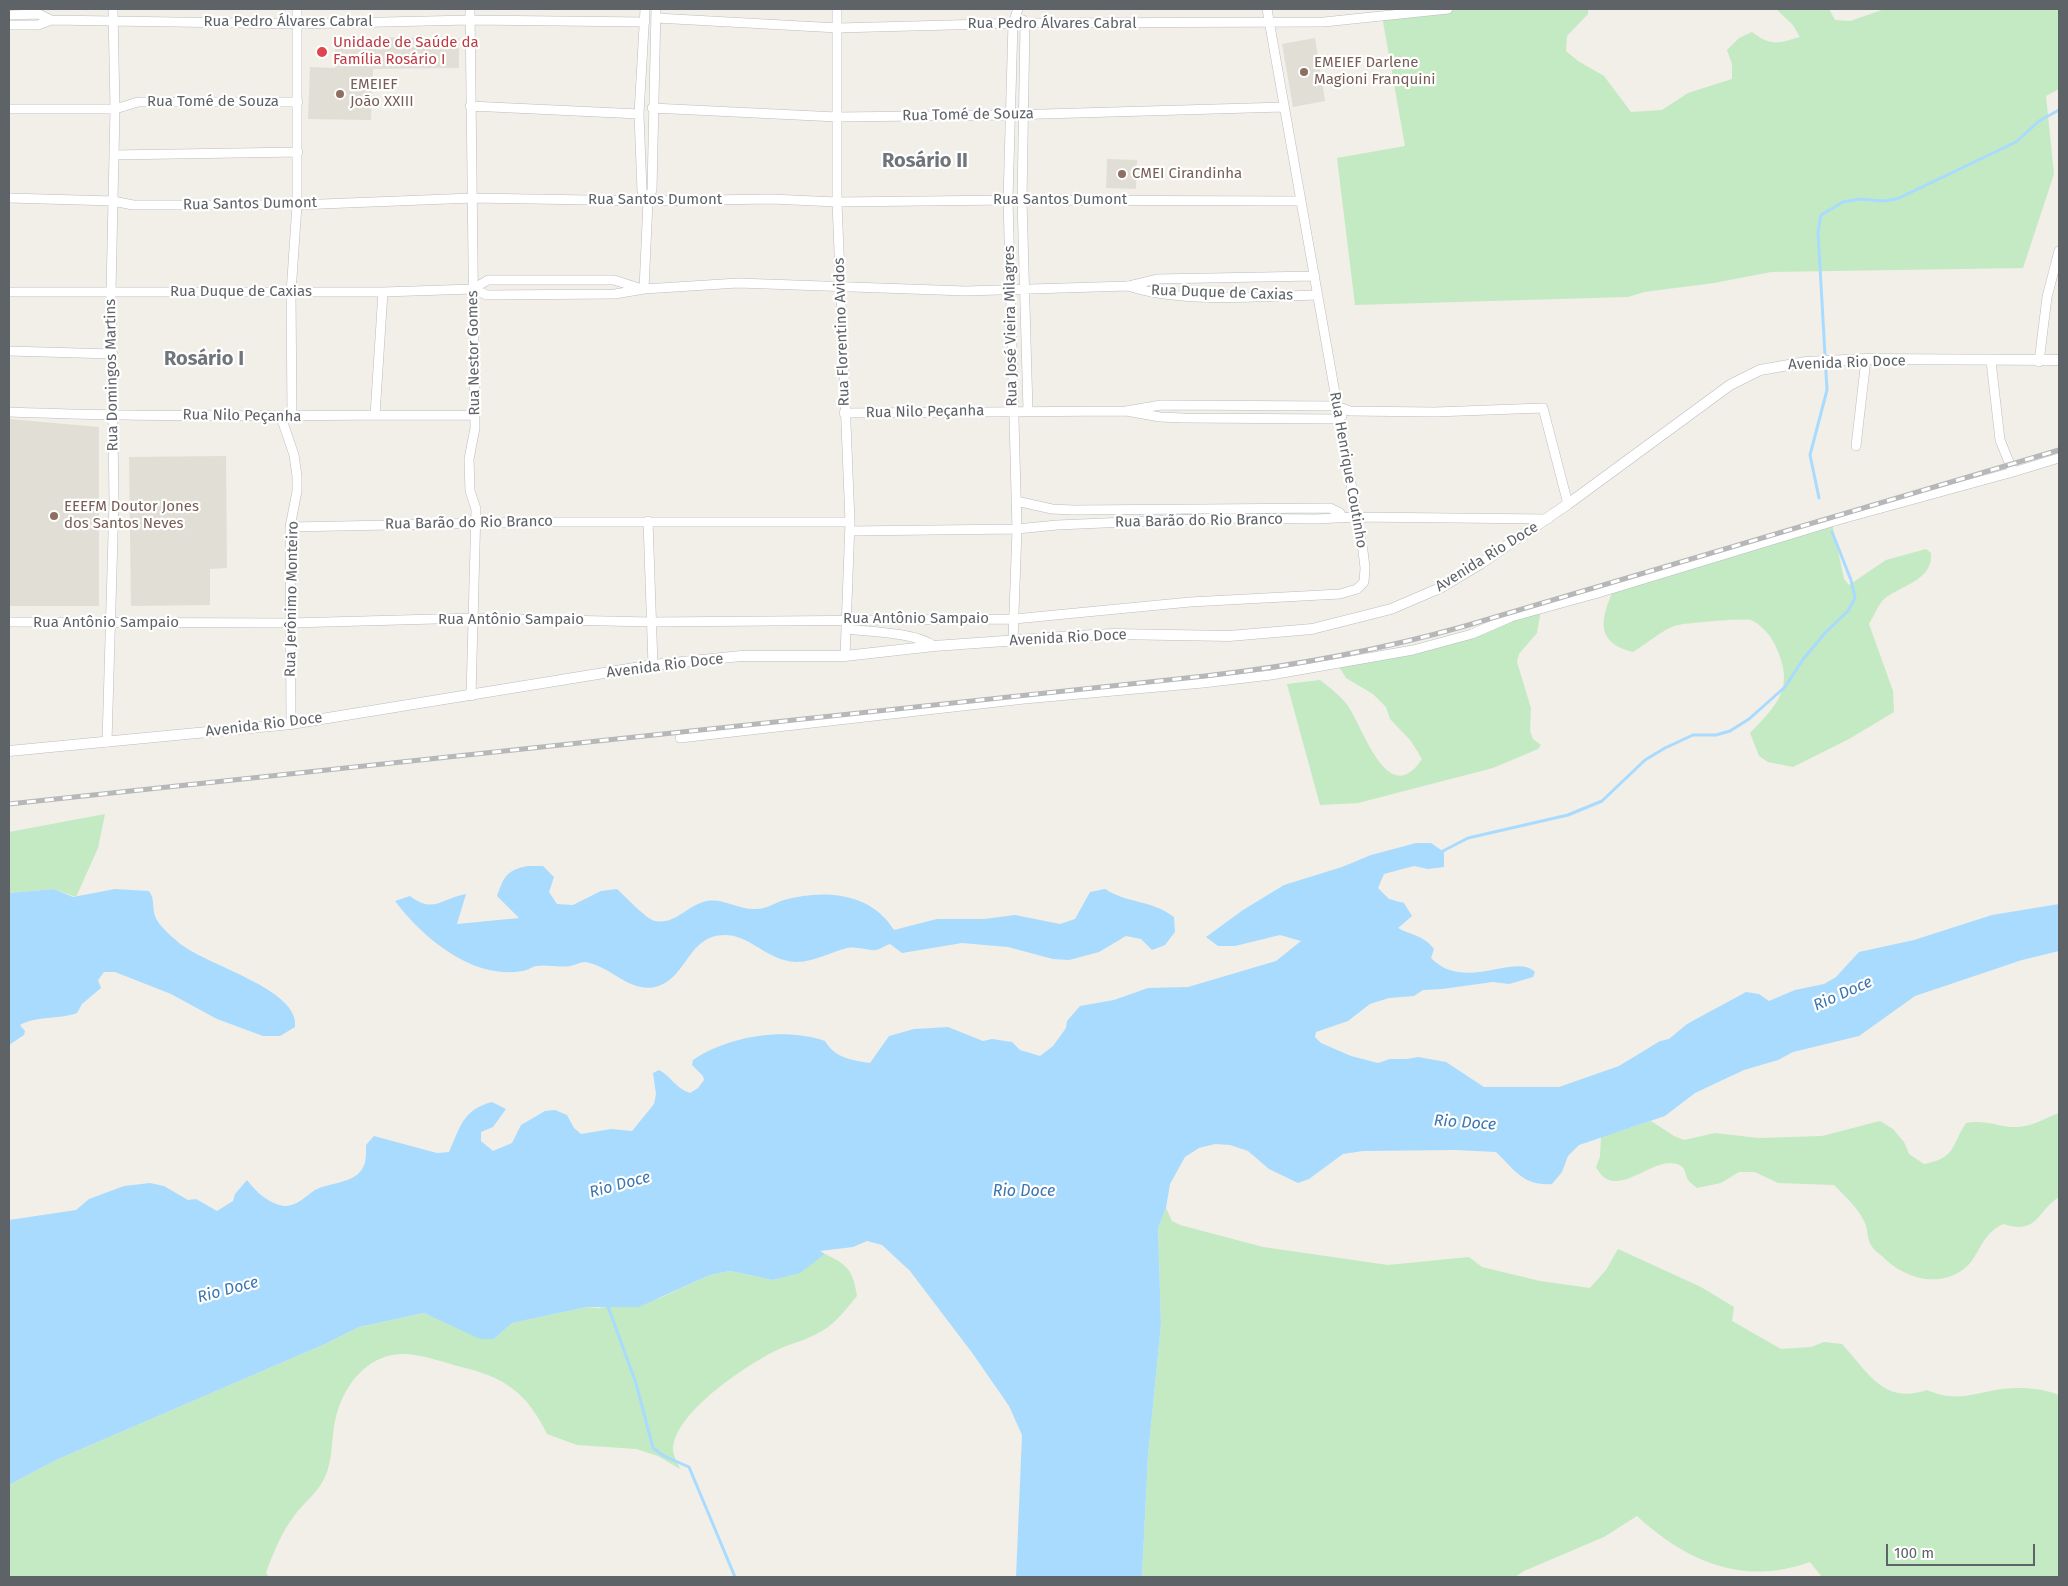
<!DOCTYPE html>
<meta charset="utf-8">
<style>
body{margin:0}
#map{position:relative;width:2068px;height:1586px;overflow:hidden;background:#f1efe7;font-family:"Fira Sans",sans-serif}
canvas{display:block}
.frame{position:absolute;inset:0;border:10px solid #5e6368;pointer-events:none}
.scale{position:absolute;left:1886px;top:1544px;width:149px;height:22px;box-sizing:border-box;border:2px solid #5e6368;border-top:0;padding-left:6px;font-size:15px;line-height:18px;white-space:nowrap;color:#5e6368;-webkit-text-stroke:4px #fff;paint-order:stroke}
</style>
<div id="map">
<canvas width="2068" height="1586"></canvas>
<div class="frame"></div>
<div class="scale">100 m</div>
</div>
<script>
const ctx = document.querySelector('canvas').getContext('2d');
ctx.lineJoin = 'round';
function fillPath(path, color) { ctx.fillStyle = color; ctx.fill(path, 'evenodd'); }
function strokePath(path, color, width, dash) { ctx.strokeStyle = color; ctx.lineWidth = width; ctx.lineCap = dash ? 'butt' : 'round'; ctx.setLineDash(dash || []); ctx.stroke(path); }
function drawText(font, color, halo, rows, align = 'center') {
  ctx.font = font + ' "Fira Sans",sans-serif'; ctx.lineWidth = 4.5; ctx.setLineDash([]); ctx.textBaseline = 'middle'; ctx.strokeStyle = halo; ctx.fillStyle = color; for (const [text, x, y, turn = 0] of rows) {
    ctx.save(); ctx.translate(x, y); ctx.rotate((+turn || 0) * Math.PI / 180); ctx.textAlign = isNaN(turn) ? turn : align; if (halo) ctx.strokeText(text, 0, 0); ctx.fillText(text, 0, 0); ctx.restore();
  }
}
fillPath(new Path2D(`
 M335,37L459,38V68L373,69L371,120L308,119L310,67L335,68Z
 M1315,38L1325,101L1293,107L1282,44Z
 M1107,159L1137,160L1136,189L1106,188Z
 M9,419L99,427V606H9Z
 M226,456L227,568L210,569V605L131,606L129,457Z`), '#e1ded5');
fillPath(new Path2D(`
 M1431,9H1588V14L1567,36L1566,51L1578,61L1604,76L1631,112L1662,110L1688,93L1732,79V64L1727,50L1739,38L1752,32C1771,47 1779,43 1800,37L1793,25L1776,9H1829L1835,20L1850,21L1885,9H2059V89L2046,96L2054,174L2023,268L1771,272L1714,283L1644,292L1628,297L1355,305L1337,158L1405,146L1382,16Z
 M1832,523L1844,579L1849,585L1886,560L1926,549L1931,553C1934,581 1898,586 1883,600C1878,606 1873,617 1869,624L1893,691L1894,712L1849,739L1793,767L1768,762L1759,756L1750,733C1778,704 1795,688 1776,647C1772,637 1761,624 1751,620C1745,618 1686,623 1678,625C1666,627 1645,645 1633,652C1594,642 1601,619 1614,588Z
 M1541,610L1537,633L1519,654L1517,662L1531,708L1530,731L1533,739L1541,745L1538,749L1493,768L1358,803L1320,805L1287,684L1320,680C1330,688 1341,696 1348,706C1363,727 1388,811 1422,759L1411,741L1390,719L1386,707L1373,694L1346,678L1338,665L1417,646Z
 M105,814L98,848L76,897L54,889L9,893V832Z
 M2059,1113V1197C2036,1212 2038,1235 2003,1224C1979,1235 1980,1259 1961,1271C1935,1288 1902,1277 1882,1256C1878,1253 1873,1249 1871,1245C1867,1239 1868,1230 1865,1223C1858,1208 1845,1196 1834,1185L1778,1183L1755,1172H1739L1721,1183L1697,1188C1694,1185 1690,1183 1688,1180C1685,1175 1686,1169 1681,1166C1656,1150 1616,1206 1596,1167L1600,1157L1601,1137L1651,1121L1674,1136L1684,1140L1715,1133L1758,1138L1822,1136L1880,1121L1893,1129L1904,1142L1909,1154L1924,1164C1956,1158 1951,1146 1966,1123C1987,1119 1999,1128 2018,1127C2034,1126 2045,1118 2059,1113Z
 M1166,1208L1172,1221L1180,1225L1263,1247L1388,1265L1469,1257L1482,1267L1540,1281L1590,1288L1606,1270L1618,1249L1701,1287L1734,1307L1732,1321L1781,1349L1811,1347L1824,1342L1842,1344C1868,1372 1883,1405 1927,1390C1957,1403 1973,1393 2002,1389C2021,1387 2041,1388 2059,1395V1577H1822L1810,1562C1743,1586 1687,1562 1637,1516L1604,1537L1524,1571L1515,1577H1142L1148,1456L1161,1324L1158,1228Z
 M825,1254C848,1265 853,1270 857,1296C847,1308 836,1323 822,1331C809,1339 793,1343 779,1349C749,1363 676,1411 673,1448C672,1454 678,1463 680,1469L658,1456L636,1449L577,1445L547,1434C527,1393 505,1377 461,1367C443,1362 421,1354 402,1354C365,1355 342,1388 335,1421C331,1440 333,1459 325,1477C318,1492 307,1500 297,1512C282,1531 274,1551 266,1573L269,1577H9V1485L56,1460L325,1344L359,1327L424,1313L480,1338L494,1339L512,1323L587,1307L598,1308L658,1299L710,1275L730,1271L773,1280L799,1273Z`), '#c3eac2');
fillPath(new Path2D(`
 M1416,843H1431L1444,852V867L1428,869L1414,866L1384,874L1378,888L1389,899L1404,903L1412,916L1398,928C1411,935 1425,936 1434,949L1431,958C1465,993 1515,952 1535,972L1533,977L1509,984L1493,982L1442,989L1423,990L1414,996L1389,998L1370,1004L1348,1021L1316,1032L1315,1037L1321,1043L1351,1056L1378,1063L1390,1059H1407L1418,1057L1446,1062L1484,1087H1559L1619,1066L1660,1041L1669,1039L1687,1024L1746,992L1759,994L1769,1001L1795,990L1824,984L1836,977L1859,952L1914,940L1992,915L2059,904V951L2022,960L1915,996L1859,1036L1793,1052L1778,1060L1744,1070L1695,1093L1665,1116L1579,1145L1568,1156L1562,1172L1552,1184C1523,1186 1515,1170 1496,1152L1455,1150L1363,1151L1343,1154L1309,1179L1298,1183L1269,1169L1248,1151L1230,1145L1215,1144L1199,1148L1185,1157L1170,1184L1166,1208L1158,1228L1161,1324L1148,1456L1142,1577H1016L1022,1435L1009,1406L973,1354L910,1271L882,1245L867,1241L853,1247L820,1251L825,1254L800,1273L773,1280L730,1271L710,1275L639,1307H587L512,1323L494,1339H480L424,1313L359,1327L325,1344L56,1460L9,1485V1220L76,1210L89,1199L124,1186L150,1183L164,1186L188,1200L196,1199L217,1211L233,1201L235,1194L247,1180C256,1192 269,1204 284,1206C296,1207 306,1196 315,1190C328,1183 346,1184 358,1174C367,1166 366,1155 366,1145L374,1136L437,1153L449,1152C460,1128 462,1110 492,1102L506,1109L493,1127L481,1132V1141L493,1151L512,1143L521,1125L545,1111L555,1110L567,1115L574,1128L581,1134L611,1129L632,1131L654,1104L656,1094L653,1073L659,1070C671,1076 675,1088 690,1093L698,1088L704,1080L703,1076L692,1065L693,1060C729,1036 784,1027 825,1041C835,1058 851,1060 870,1063L889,1036L914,1029L948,1027L983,1041L992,1039L1012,1042L1020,1050L1040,1056L1053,1046L1066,1028L1067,1021L1080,1006L1114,1000L1148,988L1188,987L1276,961L1301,941L1280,935L1235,946H1218L1206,937L1243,910L1284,885L1342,867L1371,855Z
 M528,866H543L554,877L549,892L557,904L573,905L601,891L617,889C625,896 646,919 655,921C676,925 687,905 707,901C723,898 739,910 756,909C767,909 774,903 784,900C823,889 871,892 894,930L937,919H984L1015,915L1060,924L1075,919L1090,892L1105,889C1128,904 1150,899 1174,917L1175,932L1165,945L1152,950L1141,939L1126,936L1099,952L1069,960L1053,959L1008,947L962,943L902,953L890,944C886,945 881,949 876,950C868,951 859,946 847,948C826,953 807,967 784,960C764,955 747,935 725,935C687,935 687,980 655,987C630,993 609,965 585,962C580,962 575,965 570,966C559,968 547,964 536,966C531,967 527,971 522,971C472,980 422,937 395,901L410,896C434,914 440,899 466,894L457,924L519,918L497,896C504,876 507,870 528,866Z
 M54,889L73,897L115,889L149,891C155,899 152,907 155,916C158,925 171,936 178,942C204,965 301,989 295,1027L280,1036H263L217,1019L171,994L115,972H104L98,980L101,988L82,1004L77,1013C59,1020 38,1015 20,1025L25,1031L24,1035L9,1045V893Z`), '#a9dbff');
strokePath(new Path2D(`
 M1819,498L1810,455L1827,390L1818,232L1821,215L1843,202L1859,199L1883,201L1897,199L2016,142L2039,121L2059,110
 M1441,852L1468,838L1568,815L1602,801L1645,760L1665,748L1693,735H1716L1730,731L1749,719L1785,687L1804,658L1826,632L1848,611L1855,598L1851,580L1832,532
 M607,1304L636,1383L653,1448L664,1456L689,1467L735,1577`), '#a9dbff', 3);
const minor = new Path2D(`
 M470,9L475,428L469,459L470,491L476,509L471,696
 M645,9L639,114L642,191L648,201
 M837,9V202L850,522L845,656
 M9,15L39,14L51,20
 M656,18L838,28L1025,23L1324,22L1448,9
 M1023,20L1025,23L1022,200L1028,411
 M9,25H38L51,20L298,24L470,20L645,22
 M470,106L639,114
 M652,108L837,117L1009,115L1284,107
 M9,109H115L138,102H298
 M114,155L298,152
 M9,198L113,201L133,205H297L473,198L648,201L771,199L837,202L1008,200L1301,201
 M1128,286C1183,304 1259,296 1317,295
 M473,289L488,280H614L642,289
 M644,289L648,201L652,190L656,9
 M9,292H383L473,289L487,295L615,294L644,289L738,283L966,291L1128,286L1157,279L1315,276
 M9,351L113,354
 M2039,362L2047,297L2059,251
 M1126,411L1161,405L1336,406L1350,411L1435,412L1543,408L1568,504
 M9,412C164,418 320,415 475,415
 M844,413L1126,411L1160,417L1184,418L1338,419L1342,416
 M375,415L383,292
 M281,417L294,455L297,476V491L290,527L291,724
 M292,417L291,293L297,205V9
 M1856,446L1866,359
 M2013,472L2059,458
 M1016,501L1052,509L1073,510L1330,508L1340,513L1343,518
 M648,521L653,665
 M290,527L542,522H850
 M850,531L1017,529L1057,525L1220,518L1316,519L1356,517L1548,519
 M9,622L290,623L472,618L651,622L1014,619L1190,602L1340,594L1357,589L1364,582L1365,568L1363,551L1267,9
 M846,629C870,632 914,632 934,646
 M1013,640L1017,529L1008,200L1013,23L1018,9
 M680,738L1024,699L1203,683L1271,675L1413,650L1472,634L1511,617L1598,593L1838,520L2013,472L2000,440L1991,361
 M107,742L114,501L111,291L115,109L113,9`);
const tertiary = new Path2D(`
 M9,751L291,724L653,665L741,656H845L934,646L1075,636L1113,634L1229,636L1312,629L1391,609L1440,588L1480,564L1568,504L1730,385L1760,370L1806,362L1866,359L2059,360`);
strokePath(minor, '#b9bdc1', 10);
strokePath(tertiary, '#b9bdc1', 11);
strokePath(minor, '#fff', 9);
strokePath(tertiary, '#fff', 10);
const rail = new Path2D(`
 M9,804L1205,676C1293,666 1380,650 1465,626L2059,450`);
strokePath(rail, '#b6b7b8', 5);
strokePath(rail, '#fff', 3, [9]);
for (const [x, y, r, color] of [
 [322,52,6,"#e0444e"],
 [1304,72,5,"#8d6e63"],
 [340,94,5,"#8d6e63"],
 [1122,174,5,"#8d6e63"],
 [54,516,5,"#8d6e63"]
]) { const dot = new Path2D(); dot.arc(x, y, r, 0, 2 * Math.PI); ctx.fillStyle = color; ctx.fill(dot); strokePath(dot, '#fff', 2); }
drawText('15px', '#5e6368', '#fff', [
 ["Rua Pedro Álvares Cabral",288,22],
 ["Rua Pedro Álvares Cabral",1052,24],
 ["Rua Tomé de Souza",213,102],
 ["Rua Tomé de Souza",968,115,-1],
 ["Rua Santos Dumont",655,200],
 ["Rua Santos Dumont",1060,200],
 ["Rua Santos Dumont",250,204,-1],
 ["Rua Duque de Caxias",241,292],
 ["Rua Duque de Caxias",1222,293,2],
 ["Rua José Vieira Milagres",1011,326,-91],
 ["Rua Florentino Avidos",842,332,-92],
 ["Rua Nestor Gomes",474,353,-91],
 ["Avenida Rio Doce",1847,363,-2],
 ["Rua Domingos Martins",112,375,-91],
 ["Rua Nilo Peçanha",925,412,-1],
 ["Rua Nilo Peçanha",242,416,1],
 ["Rua Henrique Coutinho",1348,470,80],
 ["Rua Barão do Rio Branco",1199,521,-1],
 ["Rua Barão do Rio Branco",469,523,-1],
 ["Avenida Rio Doce",1487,557,-32],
 ["Rua Jerônimo Monteiro",292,599,-89],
 ["Rua Antônio Sampaio",916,619],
 ["Rua Antônio Sampaio",511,620],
 ["Rua Antônio Sampaio",106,623],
 ["Avenida Rio Doce",1068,638,-3],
 ["Avenida Rio Doce",665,666,-7],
 ["Avenida Rio Doce",264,725,-7]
]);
drawText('15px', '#be3a42', '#fff', [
 ["Unidade de Saúde da",333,43],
 ["Família Rosário I",333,60]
], 'left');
drawText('15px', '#785e54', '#fff', [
 ["EMEIEF Darlene",1314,63],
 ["Magioni Franquini",1314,80],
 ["EMEIEF",350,85],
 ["João XXIII",350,102],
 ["CMEI Cirandinha",1132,174],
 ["EEEFM Doutor Jones",64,507],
 ["dos Santos Neves",64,524]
], 'left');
drawText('italic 16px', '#3b76b0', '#fff', [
 ["Rio Doce",1843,994,-24],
 ["Rio Doce",1465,1123,4],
 ["Rio Doce",620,1185,-15],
 ["Rio Doce",1024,1192],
 ["Rio Doce",228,1290,-15]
]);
drawText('bold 20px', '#6f757a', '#fff', [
 ["Rosário II",925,161],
 ["Rosário I",204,359]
]);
</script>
